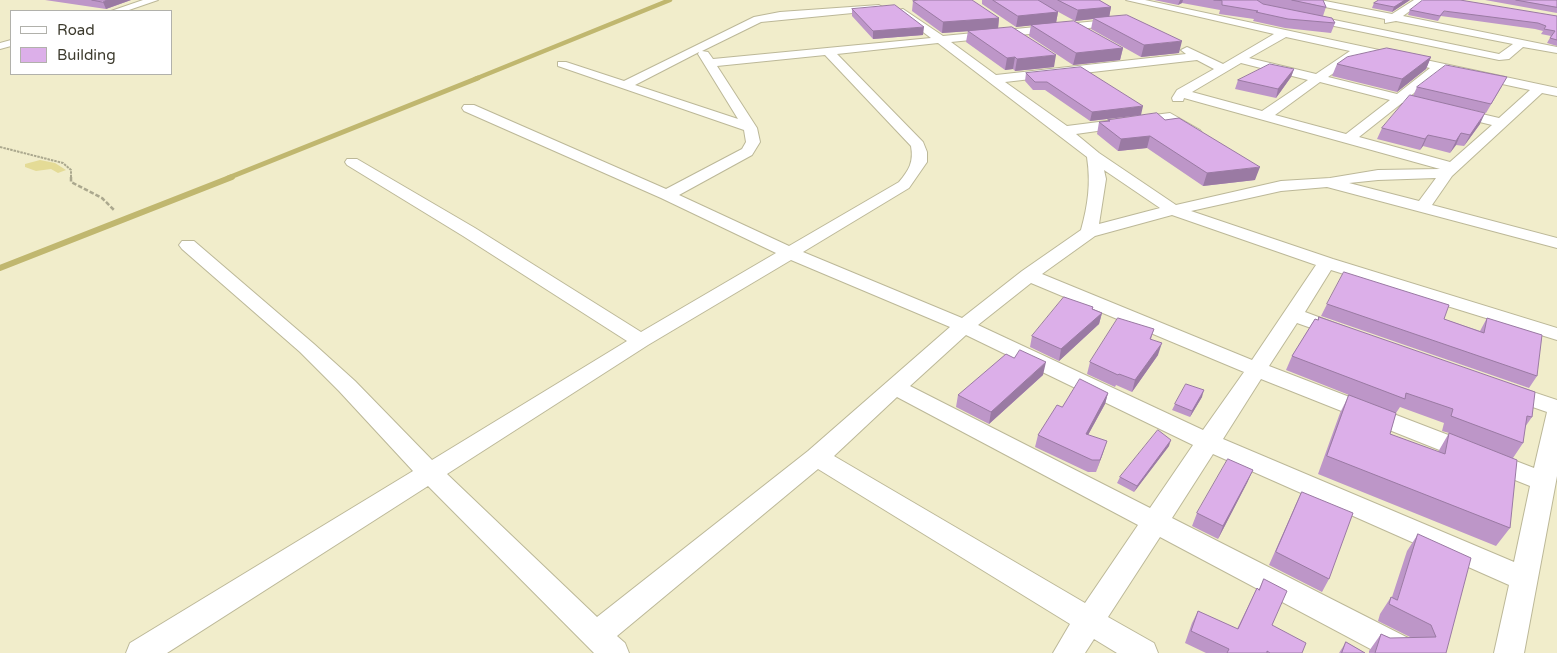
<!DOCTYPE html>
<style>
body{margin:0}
#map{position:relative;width:1557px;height:653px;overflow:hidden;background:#f1edcb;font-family:"Varela Round",sans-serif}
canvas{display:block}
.legend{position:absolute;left:10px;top:10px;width:162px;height:65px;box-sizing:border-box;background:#fff;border:1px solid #b1b1ab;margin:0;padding:6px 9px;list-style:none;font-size:15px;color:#3d3b2e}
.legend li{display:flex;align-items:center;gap:10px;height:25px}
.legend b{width:25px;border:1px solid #b1b1ab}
</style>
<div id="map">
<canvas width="1557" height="653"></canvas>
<ul class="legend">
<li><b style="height:6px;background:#fff"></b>Road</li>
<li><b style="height:14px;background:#dcafe9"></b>Building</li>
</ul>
</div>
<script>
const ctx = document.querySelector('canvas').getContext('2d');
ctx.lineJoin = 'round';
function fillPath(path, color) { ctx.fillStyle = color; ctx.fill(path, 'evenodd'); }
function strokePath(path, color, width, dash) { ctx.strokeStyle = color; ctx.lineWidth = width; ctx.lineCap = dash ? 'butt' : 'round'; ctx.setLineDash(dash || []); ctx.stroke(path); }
fillPath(new Path2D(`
 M40,160L55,163L66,170L58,173L51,169L36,171L25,167V164Z`), '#e4db96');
strokePath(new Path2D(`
 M475,79L670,0`), '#c0b76f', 4.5);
strokePath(new Path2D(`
 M228,178L478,78`), '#c0b76f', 5);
strokePath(new Path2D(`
 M0,268L232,177`), '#c0b76f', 6);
const street = new Path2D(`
 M143,0H158L126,11H111Z
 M1126,0H1145L1557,88V96L1542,93L1452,176L1432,205L1557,238V248L1327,187L1281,191L1191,211L1333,259L1557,328V340L1331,270L1305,312L1345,327L1348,331L1345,335L1338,337L1331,335L1297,323L1269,366L1534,468L1547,412L1501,396L1498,391L1501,386L1509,384L1557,400V476L1524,653H1494L1509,585L1213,454L1172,518L1418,643L1422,653H1378L1160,537L1108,617L1154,643L1158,653H1117L1094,639L1085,653H1053L1070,624L818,469L617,636L625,643L629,653H594L428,486L167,653H126L130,643L413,471L339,391L300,352L182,249L179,245L182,241H194L314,344L355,381L432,460L627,341L463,236L347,165L345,162L347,159H357L475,228L641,332L776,253L661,198L464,111L462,108L464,105H474L666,189L742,149L746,142L744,130L558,66V62H566L624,81L754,17L780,12L879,5L884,8L883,10L761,22L702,51L708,52L713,59L931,38L899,14V10L903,9L943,36L1118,19L1123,22L1118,25L951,42L996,75L1186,54L1181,50L1187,47L1223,64L1274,34ZM1286,37L1350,51L1316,74L1249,58ZM938,43L1087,157C1091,183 1088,205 1081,230L1022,271L962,318L803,252L909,188L927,162V152L923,142L837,54ZM699,52L698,54L738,119L635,85ZM1362,53L1430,68L1397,94L1328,77ZM825,55L911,146C914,162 909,170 899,182L789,246L679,195L752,155L760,142L757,128L717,66ZM1197,60L1214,69L1177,90L1172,98L1173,101H1183L1184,98L1440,169L1378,170L1330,178L1281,181L1176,205L1099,153L1076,134L1168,121L1190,136H1200L1202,133L1200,130L1170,113L1067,126L1005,82ZM1241,63L1308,80L1262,111L1192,92ZM1442,71L1530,90L1499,118L1409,97ZM1320,82L1390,100L1346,134L1275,115ZM1402,103L1492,125L1450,162L1359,137ZM1104,170L1160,208L1099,224L1106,179ZM1436,178L1419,201L1349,183L1378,180ZM1172,215L1316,265L1252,360L1042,274L1095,236ZM791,260L950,327L808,451L597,617L447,474L648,345ZM1031,283L1244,372L1203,430L978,325ZM966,335L1193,445L1150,508L910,386ZM1261,379L1530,486L1514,562L1223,439ZM897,397L1138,525L1085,603L834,456Z
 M1300,0H1320L1392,14L1414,0H1425L1403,16L1557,47V53L1523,47L1509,59L1499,60L1310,21L1305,18L1310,15L1499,54L1513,44L1396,21L1385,23V19L1305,3Z
 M11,40V46L0,49V43Z`);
strokePath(street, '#bcb898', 2);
strokePath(new Path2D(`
 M0,147L63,163L71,170V178`), '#aba88e', 2, [2.5, 1]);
strokePath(new Path2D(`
 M71,177V182L102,198L114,210`), '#aba88e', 2.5, [4.5, 2]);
fillPath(street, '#fff');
fillPath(new Path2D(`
 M45,0H131L106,9Z
 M982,0H1099L1111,7L1109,17L1179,53L1141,57L1091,29L1093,19L1075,21L1053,9L1058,12L1056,23L1123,48L1120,60L1073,65L1029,36L1031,25L1016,27L982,4Z
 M1154,0H1323L1326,7L1323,16L1335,23L1331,33L1285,28L1253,21L1254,19L1219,14L1220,10L1182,3L1178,5Z
 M1379,0H1410L1392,12L1372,8L1374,3Z
 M1485,0H1557V13Z
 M913,1L999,18L998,28L1054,67L1015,71L1013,69L1005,70L966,42L968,31L984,30L942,33L912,11Z
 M852,9L923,35L873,39L852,16Z
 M1410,10L1557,16V46L1547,43L1551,36L1541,34L1543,31L1535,29L1441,16L1438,21L1408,15Z
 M1431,57L1426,69L1397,92L1332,76L1337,64Z
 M1294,69L1291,77L1276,98L1235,89L1238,80Z
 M1026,73L1141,115L1090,121L1045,90H1033L1025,81Z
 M1502,86L1486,113L1459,107L1480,124L1464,146L1456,145L1450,153L1423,146L1420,150L1377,139L1382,128L1413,96L1417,87Z
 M1108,120H1165L1255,180L1203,186L1147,148L1118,151L1097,134L1099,122L1107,121Z
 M1327,304L1444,319L1480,331L1487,318L1537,376L1529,388L1321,316Z
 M1093,307V309L1102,313L1099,324L1059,361L1030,347L1032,336Z
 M1315,319L1532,417L1525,427L1523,443L1513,458L1510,528L1496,546L1318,474L1340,413L1349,395L1286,370L1292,356ZM1400,407L1444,423L1442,431L1449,433L1438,452L1390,434L1396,413Z
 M1154,329L1151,339L1158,355L1132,392L1116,385L1115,387L1087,374L1090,362Z
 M1043,375L989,424L956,407L958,395Z
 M1108,393L1105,404L1088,435L1103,453L1096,472H1088L1035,447L1038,435L1062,407Z
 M1202,397L1190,417L1172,410L1175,404Z
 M1169,446L1134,492L1117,483L1120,477Z
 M1253,470L1247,483L1218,539L1192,526L1197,513Z
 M1302,492L1329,579L1322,592L1269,565L1296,504Z
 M1418,534L1446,653H1369V651L1381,634L1390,638H1412L1378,621L1380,614L1391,597H1392L1407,551Z
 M1264,579L1272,625L1302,653H1206L1185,643L1192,623L1198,611L1237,629L1257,588L1259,589Z
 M1346,642L1365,653H1339Z`), '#bd96c8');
fillPath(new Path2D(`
 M107,0H131L106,9L103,2Z
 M1180,0H1183L1182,3L1178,5Z
 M1405,0H1410L1392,12L1394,7Z
 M1111,7L1109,18H1093V19L1075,21L1078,10Z
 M1058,12L1056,23L1016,27L1018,16Z
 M999,18L998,29L942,33L943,22Z
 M924,27L923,35L873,39V31Z
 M1182,41L1179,53L1141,57L1144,45Z
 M1123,48L1120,60L1073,65L1076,53Z
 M1056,55L1054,67L1015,71L1017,59Z
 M1015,57L1013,69L1005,70L1007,58Z
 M1431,57L1426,69L1397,92L1402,79Z
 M1294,69L1291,77L1276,98L1278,89Z
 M1143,106L1141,115L1090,121L1092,112Z
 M1485,113L1480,124L1464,146L1470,135Z
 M1461,133L1456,145L1450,153L1456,141Z
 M1428,135L1423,146L1420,150L1425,139Z
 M1150,136L1147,148L1118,151L1121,139Z
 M1260,167L1255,180L1203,186L1207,173Z
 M1102,313L1099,324L1059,361L1061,349Z
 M1162,343L1158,355L1132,392L1135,380Z
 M1046,362L1043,375L989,424L991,412Z
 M1204,390L1202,397L1190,417L1192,411Z
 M1108,393L1105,404L1082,446L1086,434Z
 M1171,440L1169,446L1134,492L1137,486Z
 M1107,441L1103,453L1096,472L1100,460Z
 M1253,470L1247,483L1218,539L1223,526Z`), '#9a7aa3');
const building = new Path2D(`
 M92,0H107L103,2Z
 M919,0H972L999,18L943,22L913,1Z
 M993,0H1038L1058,12L1018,16Z
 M1058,0H1099L1111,7L1078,10Z
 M1214,0H1257L1263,4L1332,18L1335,23L1288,19L1256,12L1258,11L1222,5V1Z
 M1292,0H1323L1326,7Z
 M1379,0H1405L1394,7L1374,3Z
 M1423,0H1460L1557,16V40L1550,38L1555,31L1544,29L1546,26L1538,23L1444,11L1440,16L1410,10Z
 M1516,0H1557V7Z
 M895,5L924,27L873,31L852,9Z
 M1127,15L1182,41L1144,45L1093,18Z
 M1074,21L1123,48L1076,53L1031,25Z
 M1012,27L1056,55L1017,59L1015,57L1007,58L968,31Z
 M1387,48L1431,57L1402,79L1337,64L1347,57Z
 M1270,64L1294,69L1278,89L1238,80Z
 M1446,65L1507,77L1491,104L1417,87Z
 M1081,67L1143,106L1092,112L1047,82H1035L1026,73Z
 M1410,95L1485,113L1470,135L1461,133L1456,141L1428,135L1425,139L1382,128Z
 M1157,113L1165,120L1179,118L1260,167L1207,173L1150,136L1121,139L1099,122L1110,121L1108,120Z
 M1344,272L1449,305L1444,319L1484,333L1487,318L1542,335L1537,376L1327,304Z
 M1064,297L1093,307L1092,309L1102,313L1061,349L1032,336Z
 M1319,317L1535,392L1532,417L1527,416L1523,443L1451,416L1453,409L1406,393L1405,399L1292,356L1315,319L1318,320Z
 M1118,318L1154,329L1150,339L1162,343L1135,380L1119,374L1118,375L1090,362Z
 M1020,350L1046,362L991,412L958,395L1006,354L1014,358Z
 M1080,379L1108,393L1086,434L1107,441L1100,460H1092L1038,435L1057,405L1062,407Z
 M1186,384L1204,390L1192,411L1175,404Z
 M1349,395L1396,413L1390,434L1445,454L1449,433L1517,460L1510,528L1327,456Z
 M1158,430L1171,440L1137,486L1120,477Z
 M1228,459L1253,470L1223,526L1197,513Z
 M1302,492L1353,513L1329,579L1276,552Z
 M1418,534L1471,558L1446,653H1375L1381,634L1390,638L1436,637L1431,625L1389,604L1391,597L1397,600Z
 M1264,579L1287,591L1272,625L1306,643L1302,653H1270L1267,651V653H1227L1229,649L1191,631L1198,611L1238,629L1257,588L1259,590Z
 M1346,642L1365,653H1342Z`);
fillPath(building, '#dcafe9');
strokePath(building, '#9a7aa3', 1);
</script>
